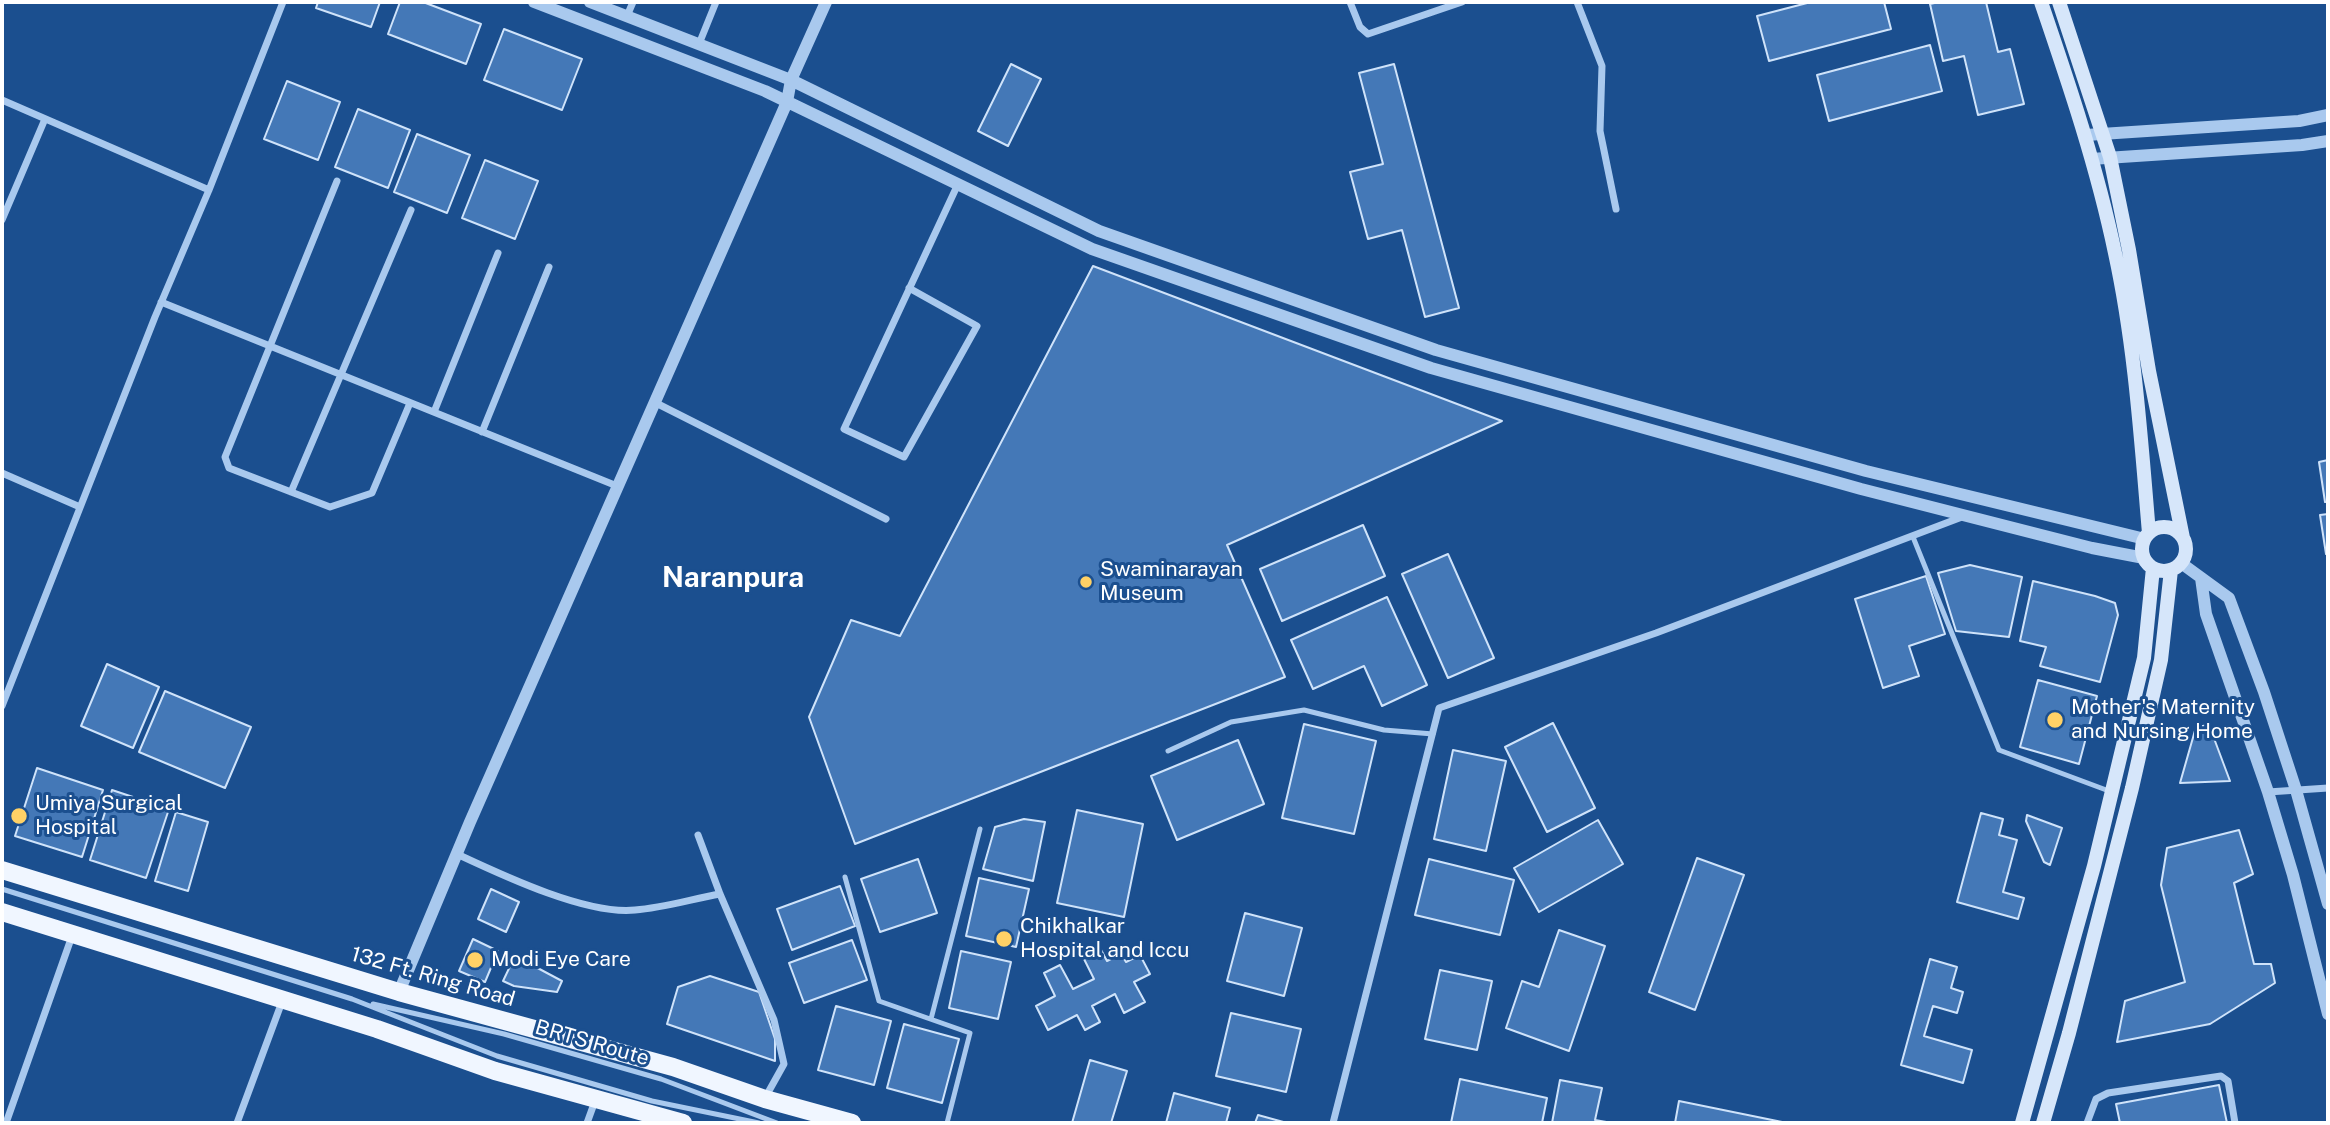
<!DOCTYPE html>
<style>
body{margin:0}
#map{position:relative;width:2330px;height:1125px;overflow:hidden;background:#1b4f8f;font-family:"Public Sans",sans-serif}
canvas{display:block}
.frame{position:absolute;inset:0;border:4px solid #fff;pointer-events:none}
</style>
<div id="map">
<canvas width="2330" height="1125"></canvas>
<div class="frame"></div>
</div>
<script>
const ctx = document.querySelector('canvas').getContext('2d');
ctx.lineJoin = 'round';
function fillPath(path, color) { ctx.fillStyle = color; ctx.fill(path, 'evenodd'); }
function strokePath(path, color, width, dash) { ctx.strokeStyle = color; ctx.lineWidth = width; ctx.lineCap = dash ? 'butt' : 'round'; ctx.setLineDash(dash || []); ctx.stroke(path); }
function drawText(font, color, halo, rows, align = 'center') {
  ctx.font = font + ' "Public Sans",sans-serif'; ctx.lineWidth = 6; ctx.setLineDash([]); ctx.textBaseline = 'middle'; ctx.strokeStyle = halo; ctx.fillStyle = color; for (const [text, x, y, turn = 0] of rows) {
    ctx.save(); ctx.translate(x, y); ctx.rotate((+turn || 0) * Math.PI / 180); ctx.textAlign = isNaN(turn) ? turn : align; if (halo) ctx.strokeText(text, 0, 0); ctx.fillText(text, 0, 0); ctx.restore();
  }
}
const building = new Path2D(`
 M318,2H380L371,27L316,8Z
 M400,2H423L481,24L466,64L388,34Z
 M1811,2H1884L1891,29L1769,61L1757,16Z
 M1939,2H1986L1998,52L2010,49L2024,104L1978,115L1964,56L1943,61L1930,4Z
 M504,29L582,59L562,110L484,80Z
 M1930,45L1942,91L1829,121L1817,75Z
 M1011,64L1041,79L1008,146L978,131Z
 M1394,64L1459,308L1425,317L1402,230L1368,239L1350,172L1383,164L1359,73Z
 M287,81L340,102L318,160L264,139Z
 M358,109L410,130L388,188L335,167Z
 M417,134L470,155L447,213L394,192Z
 M485,160L538,181L515,239L462,218Z
 M1093,266L1502,421L1227,545L1285,677L855,844L809,717L851,620L900,636Z
 M2328,460V502H2325L2319,462Z
 M2328,514V553L2326,554L2320,515Z
 M1363,525L1385,576L1282,621L1260,569Z
 M1448,554L1494,658L1448,678L1402,574Z
 M1970,565L2022,577L2009,637L1956,631L1938,573Z
 M1926,576L1945,634L1909,646L1919,676L1883,688L1855,599Z
 M2033,581L2095,596L2115,603L2118,615L2100,682L2040,666L2046,647L2020,641Z
 M1387,597L1427,685L1382,706L1364,666L1313,689L1291,640Z
 M107,664L159,687L133,748L81,726Z
 M2038,680L2097,696L2079,764L2020,747Z
 M165,691L251,727L225,788L139,752Z
 M1553,723L1595,808L1547,832L1505,747Z
 M1304,724L1376,741L1354,834L1282,818Z
 M2209,725L2230,781L2180,783L2196,727Z
 M1238,740L1264,804L1177,840L1151,776Z
 M1453,750L1506,761L1486,851L1434,839Z
 M37,768L103,790L82,857L15,836Z
 M112,790L169,809L146,878L90,860Z
 M1077,810L1143,824L1124,917L1057,903Z
 M176,812L208,822L188,891L155,881Z
 M1981,813L2003,819L1999,835L2017,840L2003,892L2024,898L2018,919L1957,902Z
 M2027,815L2062,828L2050,865L2044,862L2026,821Z
 M1024,819L1045,822L1033,881L983,869L995,827Z
 M1598,820L1623,864L1539,912L1514,868Z
 M2239,830L2253,874L2234,883L2254,964H2271L2275,983L2210,1024L2117,1042L2125,1001L2185,982L2161,885L2167,848Z
 M1697,858L1744,875L1695,1010L1649,992Z
 M918,859L937,913L880,932L861,879Z
 M1429,859L1514,880L1500,935L1415,915Z
 M979,878L1029,889L1016,947L966,936Z
 M840,886L855,926L792,950L777,909Z
 M491,889L519,902L506,932L478,919Z
 M1245,913L1302,928L1284,996L1227,981Z
 M1559,930L1605,946L1569,1051L1506,1028L1522,981L1539,987Z
 M473,939L498,951L485,982L459,971Z
 M852,940L867,980L804,1003L789,963Z
 M1099,946L1107,961L1121,954L1126,962L1140,955L1150,974L1134,982L1145,1002L1124,1013L1115,994L1092,1006L1100,1022L1085,1030L1077,1015L1048,1030L1036,1006L1055,996L1044,973L1060,965L1073,989L1094,979L1082,955Z
 M961,951L1011,962L998,1019L949,1008Z
 M515,956L562,981L557,992L514,986L503,981Z
 M1930,959L1957,967L1951,988L1963,992L1957,1013L1933,1006L1924,1036L1972,1050L1963,1083L1901,1065Z
 M1440,970L1492,981L1477,1050L1425,1039Z
 M710,976L759,992L775,1039V1061L667,1024L678,987Z
 M836,1006L891,1021L874,1085L818,1070Z
 M1231,1013L1301,1029L1286,1092L1216,1076Z
 M904,1024L959,1039L942,1103L887,1088Z
 M1090,1060L1127,1071L1111,1123H1072Z
 M1460,1079L1547,1098L1542,1123H1451Z
 M1560,1080L1602,1088L1595,1120L1612,1123H1552Z
 M2219,1085L2227,1123H2120L2116,1104Z
 M1174,1093L1230,1108L1226,1123H1166Z
 M1679,1101L1787,1123H1675Z
 M1258,1115L1287,1123H1255Z`);
fillPath(building, '#4478b7');
strokePath(building, '#cfe3fa', 2);
strokePath(new Path2D(`
 M1913,537L1999,750L2109,791
 M1168,751L1231,722L1304,710L1384,730L1433,734
 M845,877L879,1001L970,1033L947,1123
 M2,889L352,999L497,1056L652,1101L759,1123
 M373,1004L504,1034L661,1079L777,1123
 M931,1019L980,829`), '#a9c9ee', 5);
strokePath(new Path2D(`
 M1350,2L1360,27L1368,34L1462,2
 M1577,2L1602,66L1600,131L1616,209
 M627,16L633,2
 M699,44L716,2
 M2,100L209,190
 M337,181L225,457L229,468L330,507L372,493L410,403
 M2,220L45,119
 M909,288L977,326L904,457L844,429L958,184
 M161,302L617,486
 M656,403L886,519
 M434,412L498,253
 M482,432L549,267
 M2,473L80,507
 M291,492L411,210
 M2,706L155,317L209,190L283,2
 M2268,792L2328,788
 M698,835L720,894L774,1020L784,1064L765,1098
 M457,854C502,875 586,915 635,910C663,908 692,899 720,894
 M6,1123L72,936
 M237,1123L283,999
 M587,1123L595,1101
 M1333,1123L1439,708L1656,633L1962,517
 M2087,1123L2096,1099L2108,1093L2221,1076L2228,1081L2235,1123`), '#a9c9ee', 7);
strokePath(new Path2D(`
 M534,2L765,91L1092,249L1431,368L1861,489L2092,548L2144,558
 M590,2L791,80L1099,231L1436,350L1866,471L2145,539
 M2086,135L2299,121L2328,115
 M2091,159L2302,145L2328,141
 M2181,563L2229,598L2264,692L2296,790L2328,904
 M2201,578L2206,614L2268,792L2293,875L2328,1014
 M399,992L470,822L787,102L791,80L826,2`), '#a9c9ee', 12);
strokePath(new Path2D(`
 M2041,2C2069,84 2097,167 2115,253C2135,345 2141,440 2149,533
 M2059,2L2110,157L2129,250L2149,371L2183,538
 M2142 549a22 22 0 1 1 44 0a22 22 0 1 1-44 0Z
 M2022,1123L2094,866L2144,658L2153,568
 M2043,1123L2069,1033L2132,788L2161,660L2171,570`), '#d6e6fa', 14);
strokePath(new Path2D(`
 M2,870L399,992L673,1067L765,1099L852,1123
 M2,912L377,1029L495,1071L683,1123`), '#f0f6ff', 18);
for (const [x, y, r, color] of [
 [1086,582,7,"#ffd166"],
 [2055,720,9,"#ffd166"],
 [19,816,9,"#ffd166"],
 [1004,939,9,"#ffd166"],
 [475,960,9,"#ffd166"]
]) { const dot = new Path2D(); dot.arc(x, y, r, 0, 2 * Math.PI); ctx.fillStyle = color; ctx.fill(dot); strokePath(dot, '#1b4f8f', 2.5); }
drawText('21px', '#fff', '#1b4f8f', [
 ["Swaminarayan",1100,570],
 ["Museum",1100,594],
 ["Mother's Maternity",2071,708],
 ["and Nursing Home",2071,732],
 ["Umiya Surgical",35,804],
 ["Hospital",35,828],
 ["Chikhalkar",1020,927],
 ["Hospital and Iccu",1020,951],
 ["Modi Eye Care",491,960]
], 'left');
drawText('21px', '#fff', '#1b4f8f', [
 ["132 Ft. Ring Road",433,977,16],
 ["BRTS Route",592,1043,16]
]);
drawText('bold 28px', '#fff', '#1b4f8f', [
 ["Naranpura",733,578]
]);
</script>
